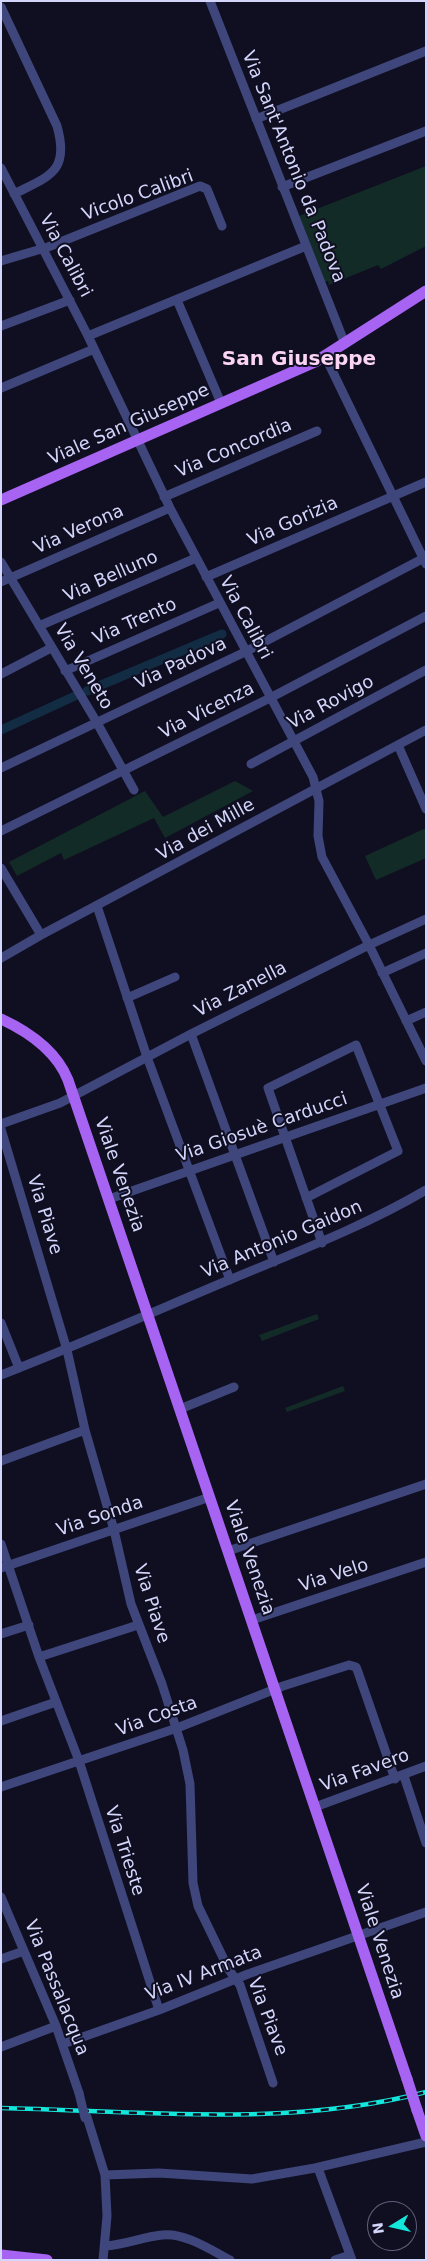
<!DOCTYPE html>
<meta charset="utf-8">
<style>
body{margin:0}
#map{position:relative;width:427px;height:2261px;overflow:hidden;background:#100f21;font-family:"DejaVu Sans",sans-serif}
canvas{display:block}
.frame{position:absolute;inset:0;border:2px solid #d3d5fb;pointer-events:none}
.north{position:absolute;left:367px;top:2201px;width:50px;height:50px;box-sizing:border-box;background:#100f21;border:1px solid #5e5e78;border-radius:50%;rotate:261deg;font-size:14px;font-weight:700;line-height:20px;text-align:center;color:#d3d5fb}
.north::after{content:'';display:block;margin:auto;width:18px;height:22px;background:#13e7dc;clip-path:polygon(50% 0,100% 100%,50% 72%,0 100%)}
</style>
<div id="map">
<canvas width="427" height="2261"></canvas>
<div class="frame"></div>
<div class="north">N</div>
</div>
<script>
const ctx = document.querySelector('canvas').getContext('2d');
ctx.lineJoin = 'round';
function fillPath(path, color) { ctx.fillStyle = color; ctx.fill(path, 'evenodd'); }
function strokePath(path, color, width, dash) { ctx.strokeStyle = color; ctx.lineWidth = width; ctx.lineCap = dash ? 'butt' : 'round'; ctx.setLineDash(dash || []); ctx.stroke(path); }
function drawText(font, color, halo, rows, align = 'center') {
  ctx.font = font + ' "DejaVu Sans",sans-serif'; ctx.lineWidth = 4; ctx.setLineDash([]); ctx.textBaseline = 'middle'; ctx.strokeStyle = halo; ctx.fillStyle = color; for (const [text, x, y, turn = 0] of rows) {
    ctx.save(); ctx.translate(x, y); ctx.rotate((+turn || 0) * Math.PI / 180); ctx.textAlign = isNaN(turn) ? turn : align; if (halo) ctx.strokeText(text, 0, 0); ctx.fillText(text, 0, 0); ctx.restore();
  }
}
fillPath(new Path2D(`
 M426,166V246L381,269L378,265L329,285L328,281L325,282L299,216Z
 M235,781L253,791L165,838L154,818L64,860L61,853L17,876L9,862L145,791L163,817Z
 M426,828V858L376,880L365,856Z
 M317,1314L319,1319L262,1341L259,1335Z
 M343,1386L345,1391L287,1412L285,1408Z`), '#132b26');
strokePath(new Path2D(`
 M87,691L222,634
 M1,730L75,696`), '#122d43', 9);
strokePath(new Path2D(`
 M210,1L345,344
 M1,7L57,126C70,172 49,176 14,194
 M256,119L426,51
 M1,168L88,336L170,508L313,777L319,801L318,836L322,857L369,945L426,1061
 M282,187L426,131
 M1,261L48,247L200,186L207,189L222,226
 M177,300L221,403
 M1,326L70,300
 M88,336L306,246
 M325,356L426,564
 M1,388L94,349
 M164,497L317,431
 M1,562L96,721L134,790
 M206,577L426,482
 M1,582L170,508
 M39,626L196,558
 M65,671L219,603
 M1,674L51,648
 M398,745L426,809
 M251,764L426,670
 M1,768L245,652L426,557
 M1,831L270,698L426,616
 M1,868L41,935
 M97,906L147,1057L230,1280
 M1,958L41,935L426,730
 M382,973L426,953
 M127,998L175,977
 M406,1021L426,1012
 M191,1034L274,1262
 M1,1124L60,1103L191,1034L369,945L426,919
 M1,1129L67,1350L85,1430L114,1530L131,1604L162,1684L183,1750L190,1784L193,1883L198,1906L229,1970L240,1985L273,2083
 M306,1198L398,1151L356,1045L268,1088L322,1243
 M109,1199L426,1088
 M1,1323L19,1368
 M1,1375C78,1345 153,1312 229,1280C296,1252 363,1227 426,1190
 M180,1409L234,1387
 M1,1461L85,1430
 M1,1544L39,1657L79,1761L159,2010
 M228,1551L426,1484
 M1,1568L210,1497
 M252,1620L426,1562
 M1,1634L29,1625
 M39,1657L138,1625
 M1,1721L56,1702
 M404,1776L426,1843
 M1,1787L177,1728L283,1686L349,1665L356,1667L358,1672L395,1779
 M315,1807L426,1766
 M1,1897L56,2026L79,2093
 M1,1959L24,1951
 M63,2044L159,2010L248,1974L426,1912
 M1,2047L56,2026
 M87,2117L105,2175L107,2216L103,2260
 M318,2168L352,2260
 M105,2175L159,2173L252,2179L315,2168L426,2142
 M105,2246C125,2245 142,2237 162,2235C184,2232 211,2250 230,2260
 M335,2260L350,2255`), '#3e467c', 9);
strokePath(new Path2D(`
 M1,500L315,362L426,291
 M1,1019C29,1032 56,1050 68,1080L407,2079
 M417,2110L426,2136
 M1,2255L47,2260`), '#a763f2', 11);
const rail = new Path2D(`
 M1,2108C142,2111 288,2128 426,2092`);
strokePath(rail, '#13e7dc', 4.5);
strokePath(rail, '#100f21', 2.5, [8]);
strokePath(new Path2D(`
 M79,2093L85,2118`), '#3e467c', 9);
strokePath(new Path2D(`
 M407,2079L417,2110`), '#a763f2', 11);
drawText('18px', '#d3d5fb', '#100f21', [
 ["Via Sant'Antonio da Padova",293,167,68],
 ["Vicolo Calibri",138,196,-20],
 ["Via Calibri",65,256,62],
 ["Viale San Giuseppe",129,425,-24],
 ["Via Concordia",234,449,-23],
 ["Via Gorizia",293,522,-24],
 ["Via Verona",79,530,-24],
 ["Via Belluno",111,577,-24],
 ["Via Calibri",245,618,62],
 ["Via Trento",135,622,-24],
 ["Via Padova",181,664,-25],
 ["Via Veneto",83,667,59],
 ["Via Rovigo",331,703,-28],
 ["Via Vicenza",207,711,-27],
 ["Via dei Mille",206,830,-29],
 ["Via Zanella",241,990,-27],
 ["Via Giosuè Carducci",262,1128,-19],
 ["Viale Venezia",119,1175,71],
 ["Via Piave",44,1215,73],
 ["Via Antonio Gaidon",282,1240,-23],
 ["Via Sonda",100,1517,-19],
 ["Viale Venezia",249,1558,71],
 ["Via Velo",334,1576,-18],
 ["Via Piave",151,1604,72],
 ["Via Costa",157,1717,-20],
 ["Via Favero",365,1771,-20],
 ["Via Trieste",124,1851,72],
 ["Viale Venezia",379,1942,72],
 ["Via IV Armata",204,1974,-21],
 ["Via Passalacqua",56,1988,68],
 ["Via Piave",267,2017,69]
]);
drawText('bold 20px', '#fcd5f4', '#100f21', [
 ["San Giuseppe",299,360]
]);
</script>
